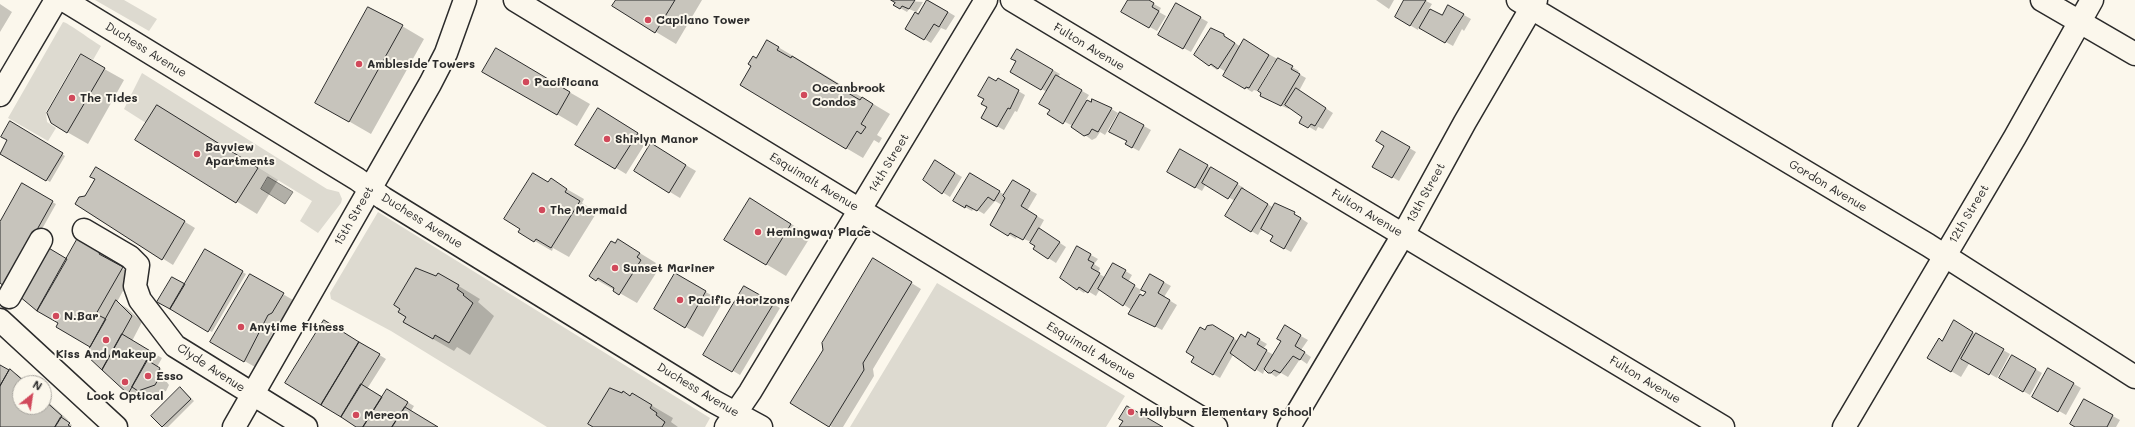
<!DOCTYPE html>
<style>
body{margin:0}
#map{position:relative;width:2135px;height:427px;overflow:hidden;background:#fbf7ec;font-family:Mali,sans-serif}
canvas{display:block}
.north{position:absolute;left:12px;top:375px;width:40px;height:40px;box-sizing:border-box;background:#fbf7ec;border:1px solid #a8a59f;border-radius:50%;rotate:30deg;font-size:11px;font-weight:700;line-height:16px;text-align:center;color:#2b2b2b}
.north::after{content:'';display:block;margin:auto;width:14px;height:18px;background:#d1495b;clip-path:polygon(50% 0,100% 100%,50% 72%,0 100%)}
</style>
<div id="map">
<canvas width="2135" height="427"></canvas>
<div class="north">N</div>
</div>
<script>
const ctx = document.querySelector('canvas').getContext('2d');
ctx.lineJoin = 'round';
function fillPath(path, color) { ctx.fillStyle = color; ctx.fill(path, 'evenodd'); }
function strokePath(path, color, width, dash) { ctx.strokeStyle = color; ctx.lineWidth = width; ctx.lineCap = dash ? 'butt' : 'round'; ctx.setLineDash(dash || []); ctx.stroke(path); }
function drawText(font, color, halo, rows, align = 'center') {
  ctx.font = font + ' Mali,sans-serif'; ctx.lineWidth = 4; ctx.setLineDash([]); ctx.textBaseline = 'middle'; ctx.strokeStyle = halo; ctx.fillStyle = color; for (const [text, x, y, turn = 0] of rows) {
    ctx.save(); ctx.translate(x, y); ctx.rotate((+turn || 0) * Math.PI / 180); ctx.textAlign = isNaN(turn) ? turn : align; if (halo) ctx.strokeText(text, 0, 0); ctx.fillText(text, 0, 0); ctx.restore();
  }
}
fillPath(new Path2D(`
 M95,0H124L157,19L149,31Z
 M63,22C67,22 94,42 101,46L93,60L80,53L46,112L47,122L56,128L48,141L8,118Z
 M142,73L327,189L339,192L342,199L341,203L318,233L300,221L312,201L157,106L146,123L124,109Z
 M378,212L710,418L705,427H547L391,331L331,299L330,293Z
 M937,283L1125,396L1106,427H850Z`), '#dddad0');
const water = new Path2D(`
 M268,177L293,192L285,204L261,189Z`);
fillPath(water, '#b1afa7');
strokePath(water, '#7b7a75', 1);
fillPath(new Path2D(`
 M617,0H702L676,44L613,6Z
 M893,0L923,2L916,13L919,15L928,0L955,16L946,30L941,28L931,43L906,28L916,12L909,9L907,12L895,5L897,2Z
 M1130,0H1147L1161,8L1159,12L1166,16L1157,31L1123,12Z
 M1376,0H1394L1389,9Z
 M1406,0H1424L1432,4L1429,9L1442,17L1448,6L1471,19L1464,31L1462,29L1453,46L1419,27L1418,30L1396,17Z
 M0,4L12,12L0,32Z
 M1176,4L1208,22L1191,52L1159,35Z
 M402,26L424,39L371,134L338,115Z
 M1223,35L1241,47L1245,41L1299,71L1297,73L1306,78L1299,91L1333,113L1323,129L1318,127L1316,131L1301,122L1304,117L1290,107L1289,109L1268,100L1276,63L1274,62L1257,91L1254,90L1252,92L1224,75L1226,72L1218,67L1217,70L1195,55Z
 M768,41L890,114L877,135L882,138L879,143L874,140L863,158L846,148L757,59Z
 M496,50L590,104L577,126L484,71Z
 M1017,50L1060,74L1058,77L1089,95L1086,100L1091,103L1103,104L1118,113L1105,135L1100,132L1096,138L1092,140L1071,125L1049,114L1051,110L1047,92L1011,72L1017,61Z
 M81,56L124,80L88,144L53,124L48,117L49,111Z
 M998,79L1025,95L1017,112L1015,111L1004,130L982,118L989,107Z
 M1121,113L1151,130L1139,151L1126,144L1128,141Z
 M609,115L648,139L626,174L577,144Z
 M178,118L278,180L257,214L137,140Z
 M10,123L65,156L50,182L0,153L8,140Z
 M1382,132L1416,152L1399,181L1374,166L1386,146Z
 M651,145L696,171L680,198L635,171Z
 M1181,150L1244,188L1243,190L1274,208H1285L1308,223L1291,252L1271,241L1275,236L1262,228L1258,235L1226,216L1235,201L1206,184L1202,191L1168,172Z
 M935,161L962,177L950,197L924,180Z
 M106,174L195,228L173,265L76,204Z
 M970,175L1005,195L1013,181L1037,194L1027,211L1044,220L1039,229L1066,247L1056,263L1034,249L1036,246L1031,242L1017,236L1016,239L991,224L1002,205L995,201L984,214L974,208L972,211L954,201Z
 M551,180L584,199L582,203L597,212L569,257L553,248L552,251L519,232Z
 M22,185L56,204L9,288L0,282V224Z
 M770,211L811,236L786,276L766,264Z
 M79,238L111,256L109,261L132,274L117,302L127,308L142,322L132,341L162,358L157,367L170,375L166,381L169,385L166,391L150,397L143,393L139,399L129,393L87,354L92,346L57,327L60,323L67,260Z
 M1077,247L1098,259L1094,264L1100,268L1098,273L1106,278L1114,264L1132,275L1128,282L1141,290L1139,295L1144,297L1151,275L1171,286L1164,297L1177,305L1162,330L1137,317L1132,310L1100,289L1096,296L1086,290L1084,293L1061,278Z
 M206,250L246,274L212,332L159,302L185,286Z
 M635,250L656,263L653,267L658,270L637,303L590,276Z
 M884,266L921,289L873,369L874,376L843,427H832L792,403Z
 M439,274L480,299L478,302L494,316L470,355L457,347L454,351L433,339Z
 M675,274L723,302L703,337L655,309Z
 M250,275L293,300L282,319L279,321L255,367L211,342Z
 M745,287L780,308L740,375L705,354Z
 M324,321L386,359L367,389L382,399L387,390L414,406L411,411L437,427H358Z
 M1954,322L2010,354L1997,378L1970,362L1961,377L1929,358L1943,342Z
 M1212,326L1238,341L1245,338L1248,333L1267,344L1263,349L1274,355L1282,341L1285,327L1308,340L1301,350L1311,357L1307,364L1300,359L1288,377L1281,373L1276,377L1265,369L1263,374L1233,355L1220,378L1192,362L1205,331Z
 M2012,356L2042,373L2030,395L2000,378Z
 M0,367L17,374L27,383H20V407H44V398L68,420L67,422L72,425L71,427H0Z
 M2048,369L2081,388L2066,415L2033,396Z
 M183,390L194,401L168,427H164L153,416Z
 M632,394L673,418L671,422L678,427H595Z
 M2084,400L2120,420L2116,427H2077Z`), '#0003');
const building = new Path2D(`
 M616,0H675L655,33L612,6Z
 M891,0H915L909,9L902,6L900,9L893,5L895,3Z
 M927,0L948,12L939,27L934,24L924,40L905,29L915,12L918,14Z
 M1128,0H1149L1154,3L1152,7L1159,11L1149,28L1121,12Z
 M1404,0H1426L1410,26L1395,17Z
 M1176,3L1201,17L1183,49L1158,35Z
 M1448,5L1464,14L1445,43L1419,28L1430,9L1442,15Z
 M368,7L403,25L349,122L315,103Z
 M1211,28L1224,34V36L1235,43L1218,69L1211,64L1209,66L1194,55Z
 M1244,39L1269,55L1249,88L1246,87L1245,89L1223,76Z
 M767,40L779,47L777,50L791,58L792,56L849,91L848,93L860,100L862,97L873,104L861,124L866,127L861,134L857,131L846,149L740,85L751,66L748,64L753,56L756,58Z
 M496,48L570,92L557,115L482,72Z
 M1017,49L1053,70L1041,90L1010,72L1016,61L1011,59Z
 M81,54L105,68L67,133L51,123L47,113Z
 M1278,58L1293,66L1291,69L1300,74L1281,106L1260,96L1261,93L1258,91Z
 M1056,75L1082,90L1063,124L1047,114L1050,110L1039,104Z
 M989,77L996,81L998,78L1019,90L1010,109L1008,108L997,127L981,118L987,107L981,104L984,99L978,96Z
 M1296,88L1326,108L1315,126L1311,124L1308,128L1299,123L1302,117L1285,105Z
 M1092,99L1112,108L1098,132L1092,129L1089,134L1084,136L1071,127L1087,100L1091,102Z
 M157,105L258,168L236,203L135,140Z
 M598,108L638,133L615,169L575,145Z
 M1120,112L1144,125L1132,148L1125,144L1127,141L1109,132Z
 M10,121L63,153L46,181L0,154L7,140L1,137Z
 M1382,131L1410,147L1392,178L1372,167L1384,146L1376,141Z
 M651,143L686,165L669,193L634,171Z
 M1180,149L1208,165L1195,188L1167,172Z
 M935,160L955,173L942,194L923,180Z
 M96,167L185,221L162,260L75,204L79,197L85,196L95,179L90,177Z
 M1211,167L1238,183L1228,199L1202,183Z
 M533,173L548,182L551,178L567,189L565,192L580,201L551,248L536,239L534,242L518,232L520,229L504,219Z
 M970,173L1000,191L994,201L988,197L977,211L966,205L965,208L953,201Z
 M1013,180L1030,190L1021,206L1037,216L1023,240L1010,233L1008,236L990,225L1005,198L1003,196Z
 M22,183L53,201L5,287L0,283V222Z
 M1242,188L1268,204L1251,232L1225,216Z
 M750,198L791,224L766,265L724,240Z
 M1275,203L1295,212L1294,214L1301,218L1284,249L1270,241L1273,236L1261,229Z
 M1039,228L1060,242L1048,259L1033,249L1035,246L1030,243Z
 M79,236L102,249L99,254L123,267L96,314L106,319L90,347L56,327L58,323L37,311Z
 M618,239L640,253L637,257L641,260L619,295L613,291L614,288L598,278L596,281L589,276L611,241L615,243Z
 M1077,246L1091,254L1088,260L1094,263L1091,268L1100,273L1088,293L1079,287L1077,290L1060,278Z
 M47,247L67,259L37,311L19,296Z
 M205,249L243,271L208,332L170,309Z
 M873,258L912,282L863,363L864,370L829,427L790,403L823,350L822,343Z
 M1113,263L1126,270L1122,277L1135,285L1123,306L1098,289Z
 M416,268L436,276L438,273L459,285L457,289L464,294L463,295L473,303L449,343L435,335L433,339L403,322L406,317L398,312L400,309L394,305Z
 M675,273L706,291L685,328L654,309Z
 M250,274L284,293L272,313L268,315L244,362L210,342Z
 M1150,274L1164,282L1158,293L1170,300L1155,327L1128,314L1140,294L1143,296L1146,292L1141,290Z
 M172,277L185,284L170,309L157,302Z
 M744,286L774,303L732,372L703,355Z
 M116,300L132,316L102,370L86,355Z
 M324,320L359,342L321,405L285,383Z
 M1954,320L1973,332L1951,372L1927,358L1939,338L1942,341Z
 M1213,325L1234,338L1213,375L1191,362L1194,357L1186,352L1200,327L1205,330L1207,326Z
 M1285,325L1301,335L1295,346L1305,352L1300,360L1293,356L1280,373L1274,370L1271,373H1268L1264,369L1281,341L1277,339Z
 M1248,332L1260,339L1257,344L1267,350L1255,371L1230,353L1241,334L1245,337Z
 M1976,333L2004,349L1989,375L1961,359Z
 M122,334L152,352L128,394L102,370Z
 M359,342L380,354L341,417L321,405Z
 M2012,355L2036,369L2023,392L1999,378Z
 M147,360L160,368L157,374L159,378L155,385L138,391L132,387Z
 M0,365L9,370L0,386Z
 M2048,368L2074,383L2058,412L2032,397Z
 M10,369L26,383H20V407H44V400L62,416L55,427H0V386Z
 M361,384L382,397L363,427H356L341,417Z
 M180,387L191,399L162,427L151,416Z
 M610,388L622,393L623,391L630,396L632,393L652,405L650,408L657,413L656,415L665,422L662,427H593L588,424Z
 M387,389L408,402L405,407L392,427H363Z
 M2084,399L2113,415L2107,427H2075L2070,424Z
 M1127,406L1163,427H1119L1123,421L1119,419Z
 M405,407L438,427H392Z
 M61,417L70,423L68,425L71,427H55Z`);
fillPath(building, '#c7c4bc');
strokePath(building, '#2b2b2b', 1);
const minor = new Path2D(`
 M64,0L357,179L383,198L713,401L761,427
 M515,0L1216,427
 M1012,0L1723,427
 M1518,0L1928,245L2135,377
 M2042,0L2135,54
 M0,95L56,0
 M84,230L130,257L138,265L135,286L140,300L175,346L306,427
 M9,297L41,240
 M726,427L750,392L986,0
 M1289,427L1403,235L1465,122L1536,0
 M1844,427L2015,137L2092,0`);
const major = new Path2D(`
 M0,320L116,427
 M234,427L430,84L446,53L465,0`);
strokePath(minor, '#2b2b2b', 25);
strokePath(major, '#2b2b2b', 25);
strokePath(minor, '#fbf7ec', 22);
strokePath(major, '#fbf7ec', 22);
for (const [x, y, r, color] of [
 [648,20,4,"#d1495b"],
 [359,64,4,"#d1495b"],
 [526,82,4,"#d1495b"],
 [804,95,4,"#d1495b"],
 [72,98,4,"#d1495b"],
 [607,139,4,"#d1495b"],
 [197,154,4,"#d1495b"],
 [542,210,4,"#d1495b"],
 [758,232,4,"#d1495b"],
 [615,268,4,"#d1495b"],
 [680,300,4,"#d1495b"],
 [56,316,4,"#d1495b"],
 [241,327,4,"#d1495b"],
 [106,340,4,"#d1495b"],
 [148,376,4,"#d1495b"],
 [125,382,4,"#d1495b"],
 [1131,412,4,"#d1495b"],
 [356,415,4,"#d1495b"]
]) { const dot = new Path2D(); dot.arc(x, y, r, 0, 2 * Math.PI); ctx.fillStyle = color; ctx.fill(dot); strokePath(dot, '#fbf7ec', 1.5); }
drawText('bold 12px', '#2b2b2b', '#fbf7ec', [
 ["Capilano Tower",656,20],
 ["Ambleside Towers",367,64],
 ["Pacificana",534,82],
 ["Oceanbrook",812,88],
 ["Condos",812,102],
 ["The Tides",80,98],
 ["Shirlyn Manor",615,139],
 ["Bayview",205,147],
 ["Apartments",205,161],
 ["The Mermaid",550,210],
 ["Hemingway Place",766,232],
 ["Sunset Mariner",623,268],
 ["Pacific Horizons",688,300],
 ["N.Bar",64,316],
 ["Anytime Fitness",249,327],
 ["Kiss And Makeup",106,354,"center"],
 ["Esso",156,376],
 ["Look Optical",125,396,"center"],
 ["Hollyburn Elementary School",1139,412],
 ["Mereon",364,415]
], 'left');
drawText('12px', '#2b2b2b', '#fbf7ec', [
 ["Fulton Avenue",1089,47,31],
 ["Duchess Avenue",146,50,32],
 ["14th Street",889,163,-59],
 ["Esquimalt Avenue",814,182,31],
 ["Gordon Avenue",1828,186,31],
 ["13th Street",1426,193,-61],
 ["Fulton Avenue",1367,213,31],
 ["12th Street",1969,214,-59],
 ["15th Street",354,216,-60],
 ["Duchess Avenue",422,221,32],
 ["Esquimalt Avenue",1091,351,31],
 ["Clyde Avenue",211,368,33],
 ["Fulton Avenue",1645,380,31],
 ["Duchess Avenue",698,390,31]
]);
</script>
